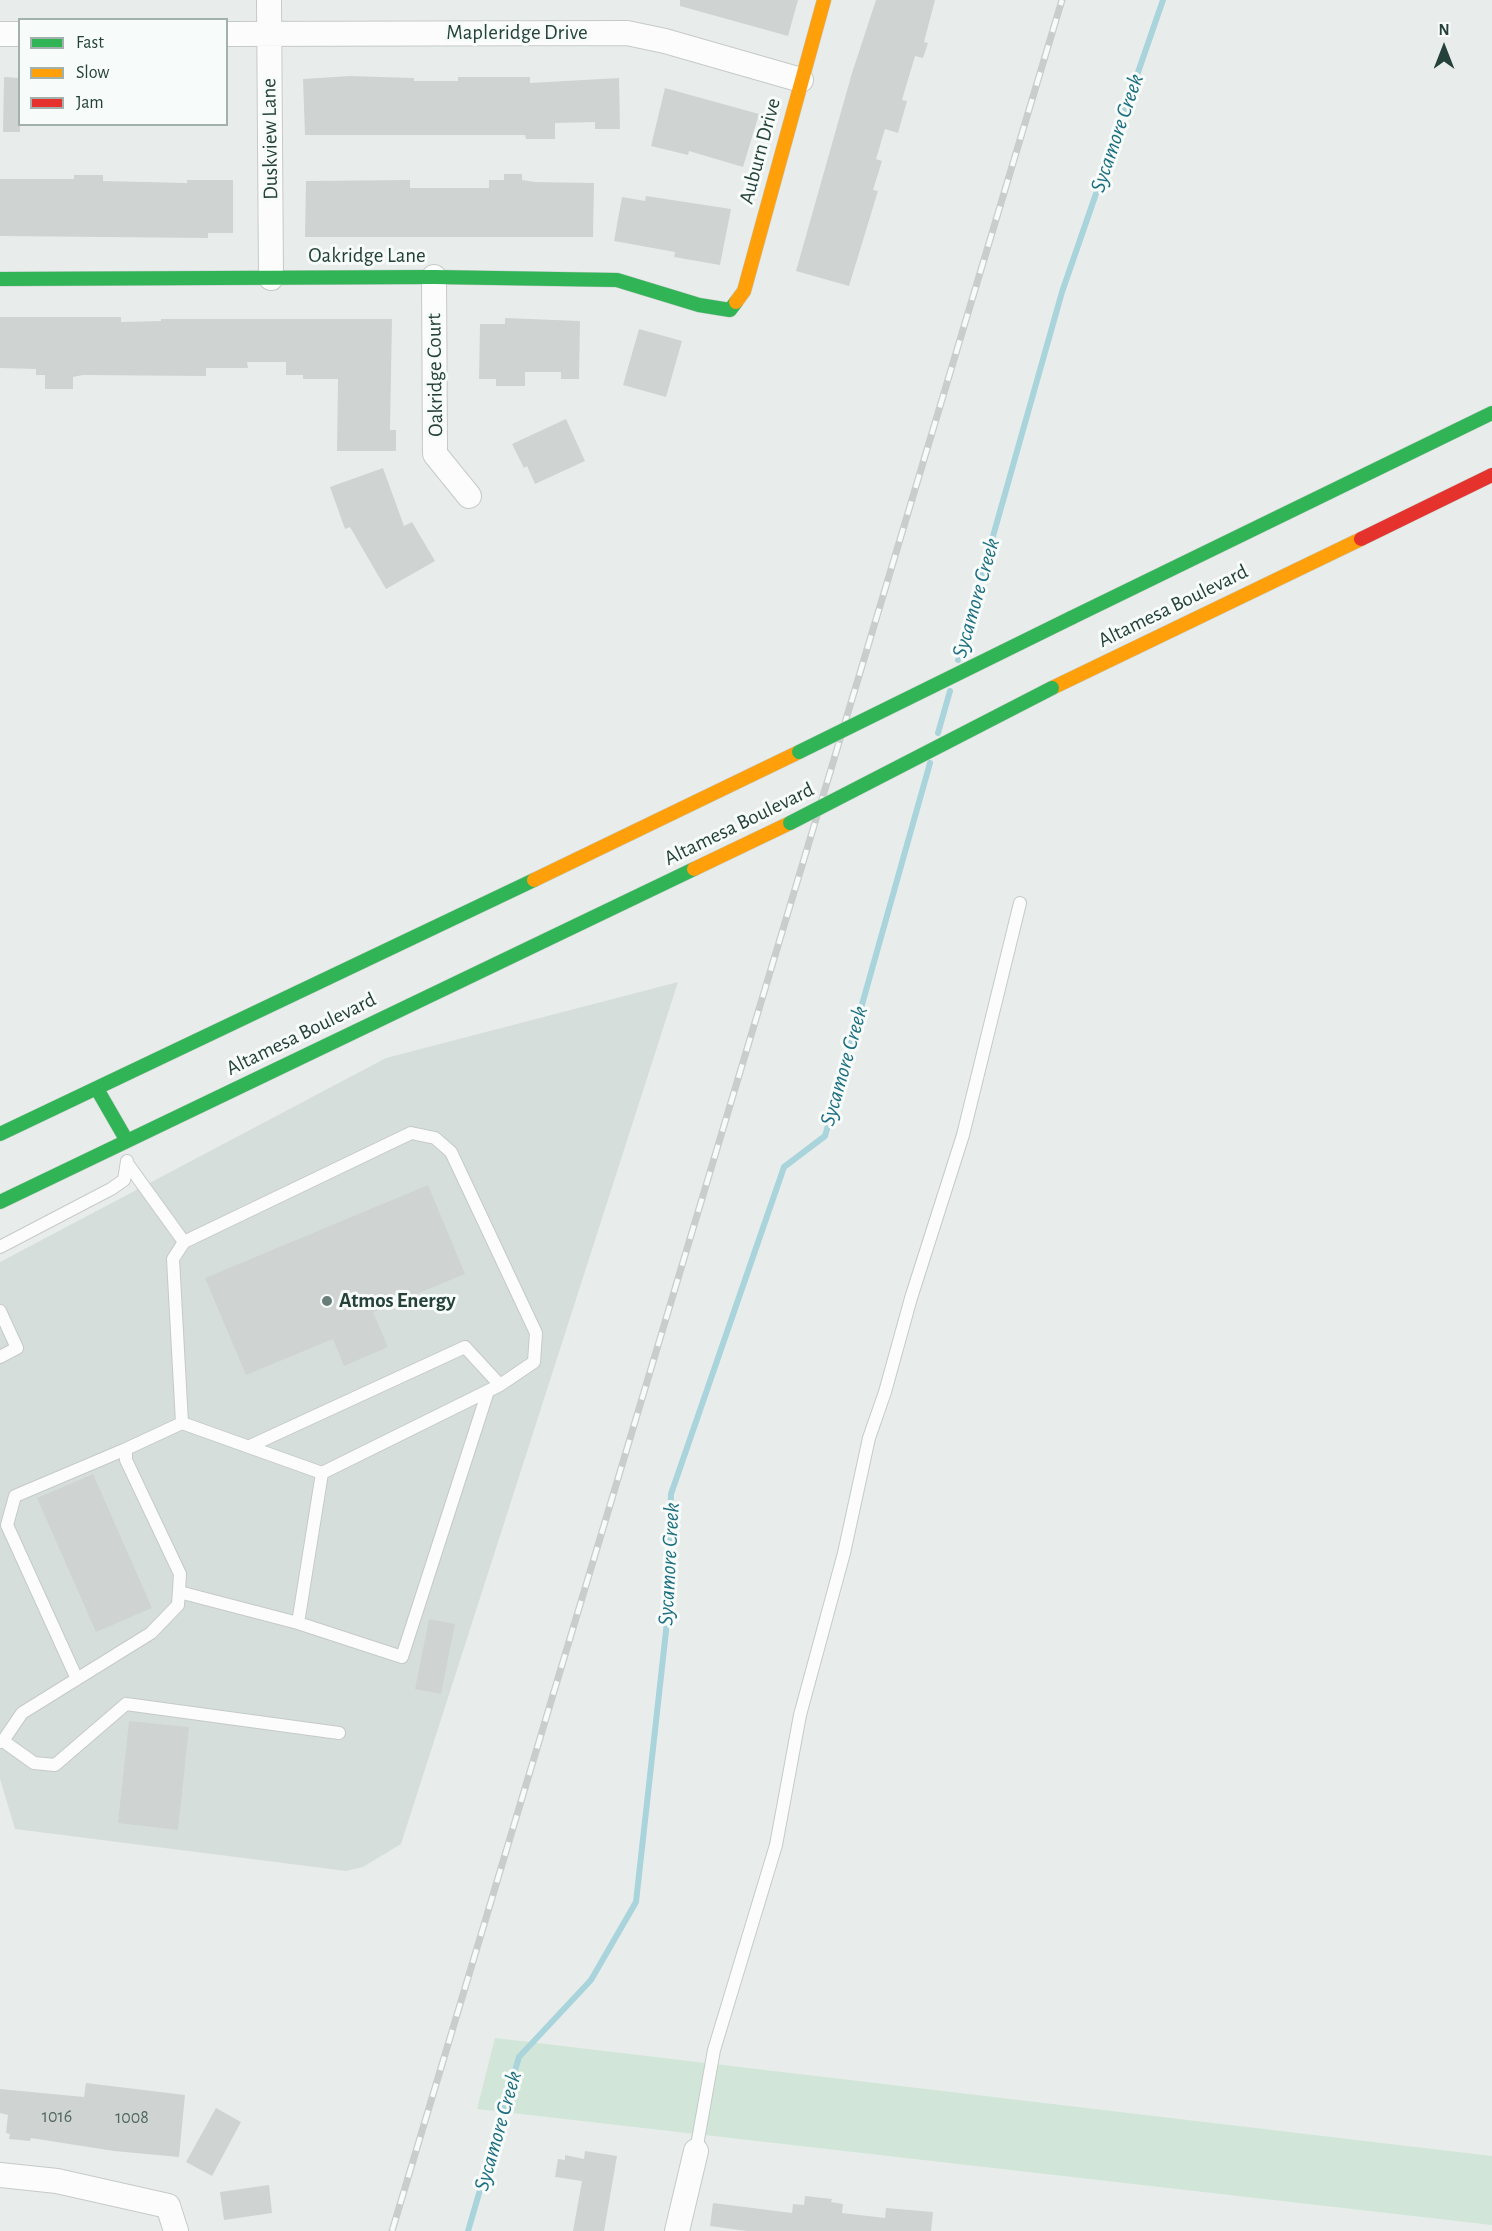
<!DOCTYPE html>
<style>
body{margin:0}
#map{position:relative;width:1492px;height:2231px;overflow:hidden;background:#e8edeb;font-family:"Alegreya Sans",sans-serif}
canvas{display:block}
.legend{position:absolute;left:18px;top:18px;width:210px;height:108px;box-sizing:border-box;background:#f7fbf9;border:2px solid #a3b1ad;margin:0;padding:8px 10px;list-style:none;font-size:18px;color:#24423a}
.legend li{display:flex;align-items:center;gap:12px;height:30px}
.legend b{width:30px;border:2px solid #a3b1ad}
.north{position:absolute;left:1414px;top:18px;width:60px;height:60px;-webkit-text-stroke:4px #f7fbf9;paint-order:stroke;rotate:0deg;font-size:16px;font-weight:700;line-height:24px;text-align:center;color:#24423a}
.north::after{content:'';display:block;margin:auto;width:21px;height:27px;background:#24423a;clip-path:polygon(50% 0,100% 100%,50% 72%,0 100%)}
</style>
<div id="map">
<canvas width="1492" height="2231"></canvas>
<ul class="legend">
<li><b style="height:8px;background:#30b455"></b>Fast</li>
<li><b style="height:8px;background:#ff9f0a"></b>Slow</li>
<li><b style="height:8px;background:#e5322d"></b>Jam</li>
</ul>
<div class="north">N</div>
</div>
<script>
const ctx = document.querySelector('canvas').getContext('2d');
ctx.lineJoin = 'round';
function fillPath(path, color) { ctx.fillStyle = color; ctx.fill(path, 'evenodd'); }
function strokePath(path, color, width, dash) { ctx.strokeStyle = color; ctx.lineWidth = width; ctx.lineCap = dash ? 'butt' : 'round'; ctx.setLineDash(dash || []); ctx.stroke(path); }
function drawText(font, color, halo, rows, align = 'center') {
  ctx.font = font + ' "Alegreya Sans",sans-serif'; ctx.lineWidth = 6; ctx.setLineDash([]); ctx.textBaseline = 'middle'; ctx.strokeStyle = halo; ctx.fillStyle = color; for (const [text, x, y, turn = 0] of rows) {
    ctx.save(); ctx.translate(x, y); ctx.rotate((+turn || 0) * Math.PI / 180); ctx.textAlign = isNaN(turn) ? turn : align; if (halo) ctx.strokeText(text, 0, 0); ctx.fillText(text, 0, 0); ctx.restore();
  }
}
fillPath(new Path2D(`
 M678,982L401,1844L363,1867L346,1871L15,1829L0,1779V1262L386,1058Z`), '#d6dedb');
fillPath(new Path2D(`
 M495,2038L1492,2156V2225L477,2109Z`), '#d1e6d8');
strokePath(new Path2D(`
 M958,660L1062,292L1163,0
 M938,733L950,691
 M468,2231L519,2057L591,1980L636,1902L667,1622L671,1494L784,1167L825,1136L930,763`), '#a9d4db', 6);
fillPath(new Path2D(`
 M680,0H798L788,36L680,6Z
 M876,0H935L924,42L928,43L923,58L915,56L902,100L907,101L898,133L885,129L876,159L882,161L873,190L878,191L849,286L796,271L852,73Z
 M350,76L414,78V81H458V77H530V83L619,78L620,129H595V122L555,123V139H526L525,135H305L303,79Z
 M4,77L20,78V132H3Z
 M665,88L759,114L743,167L689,151L688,155L651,146Z
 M504,174H522V180L535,182L594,183L593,237H305L306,181L410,180V188H489V180H504Z
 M74,175H103V181L187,183V180H233V233H208V238L0,236V179H74Z
 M646,196L731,209L720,265L674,257L675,252L614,241L622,197L645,201Z
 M0,317H121V322L161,321V319H392L390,430H396V451H337L338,379H303V375H286V362H247L248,368H206V376L83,375L73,377V389H45V375H36V369L0,368Z
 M505,318L580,321L579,379H561V372H525V386H496V379H479L480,324H505Z
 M639,329L682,341L666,397L623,385Z
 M566,419L585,461L535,484L527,466L524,468L512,444Z
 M383,468L404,526L412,522L435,561L386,589L350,527L345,529L330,487Z
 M428,1185L465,1274L373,1312L388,1347L344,1366L333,1339L246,1375L205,1278Z
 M93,1474L152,1608L96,1632L37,1498Z
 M429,1619L455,1624L441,1694L415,1689Z
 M129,1721L189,1727L178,1830L118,1823Z
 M86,2083L185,2095L179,2157L114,2151L31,2138L30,2141L9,2139L10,2134L6,2133L8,2115L0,2113V2089L84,2097Z
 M216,2108L241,2122L212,2176L186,2162Z
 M585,2151L617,2156L604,2231H573L582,2181L555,2177L558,2159L565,2160V2155L584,2159Z
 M269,2185L272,2213L224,2220L220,2192Z
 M805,2196L832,2199L831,2202L843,2204L842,2213L885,2218L886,2208L933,2212L931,2231H747L710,2226L713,2203L792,2213L793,2204L804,2205Z`), '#cfd4d2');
const lane = new Path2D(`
 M127,1163L184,1242L411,1133L435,1138L451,1152L536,1333L534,1362L500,1385L322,1473L182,1423L173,1259L184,1242
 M0,1247L111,1189L124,1180L127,1161
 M0,1311L17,1348L0,1357
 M250,1446L465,1347L500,1385
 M179,1592L298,1623L322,1473
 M298,1623L402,1657L488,1391
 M77,1679L7,1525L15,1496L126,1449
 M3,1741L34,1763L55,1765L126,1704L339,1733
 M0,1742L3,1741L22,1713L151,1633L178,1605L180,1574L126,1460V1449L182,1423
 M696,2151L714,2050L776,1845L800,1715L844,1553L869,1438L885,1392L911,1298L963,1135L1020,903`);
const street = new Path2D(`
 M269,0L271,278
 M0,34H20
 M226,34L627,33L665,41L801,80
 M434,277L435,454L469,496
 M0,2175L57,2181L168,2206L176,2231
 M677,2231L696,2151`);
const fast = new Path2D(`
 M0,279L434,277L617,280L699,305L730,310L736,302
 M1071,618L1492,413
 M97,1089L127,1141
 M0,1134L534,880
 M0,1202L694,869`);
const slow = new Path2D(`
 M736,302L744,291L824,0
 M1052,688L1361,539
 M694,869L790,823
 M534,880L799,752`);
const jam = new Path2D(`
 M1361,539L1492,475`);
strokePath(lane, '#c5cac8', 14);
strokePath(street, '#c5cac8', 26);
strokePath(fast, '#c3cbc8', 15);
strokePath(slow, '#c3cbc8', 15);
strokePath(jam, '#c3cbc8', 15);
strokePath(lane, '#fcfcfc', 12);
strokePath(street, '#fcfcfc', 24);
strokePath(fast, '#30b455', 14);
strokePath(slow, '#ff9f0a', 14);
strokePath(jam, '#e5322d', 14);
const rail = new Path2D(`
 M392,2231L1062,0`);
strokePath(rail, '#c9cdcc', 7);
strokePath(rail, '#f7fbf9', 4.5, [14]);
const fastBridge = new Path2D(`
 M799,752L1071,618
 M790,823L1052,688`);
strokePath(fastBridge, '#c3cbc8', 15, []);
strokePath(fastBridge, '#30b455', 14);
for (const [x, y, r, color] of [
 [327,1301,6,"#697e78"]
]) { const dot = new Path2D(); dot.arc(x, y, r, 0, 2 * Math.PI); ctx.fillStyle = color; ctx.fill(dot); strokePath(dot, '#f7fbf9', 2); }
drawText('18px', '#506761', null, [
 ["1016",57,2117],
 ["1008",132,2118]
]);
drawText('21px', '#24423a', '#f7fbf9', [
 ["Mapleridge Drive",517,33],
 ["Duskview Lane",270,139,-91],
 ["Auburn Drive",760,151,-75],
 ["Oakridge Lane",367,256],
 ["Oakridge Court",435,375,-91],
 ["Altamesa Boulevard",1173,606,-26],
 ["Altamesa Boulevard",739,824,-26],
 ["Altamesa Boulevard",301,1034,-26]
]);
drawText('bold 21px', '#24423a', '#f7fbf9', [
 ["Atmos Energy",339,1301]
], 'left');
drawText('italic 22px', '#1c6f80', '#f7fbf9', [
 ["Sycamore Creek",1117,133,-71],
 ["Sycamore Creek",976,598,-74],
 ["Sycamore Creek",844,1066,-74],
 ["Sycamore Creek",669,1564,-87],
 ["Sycamore Creek",498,2131,-74]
]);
</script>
